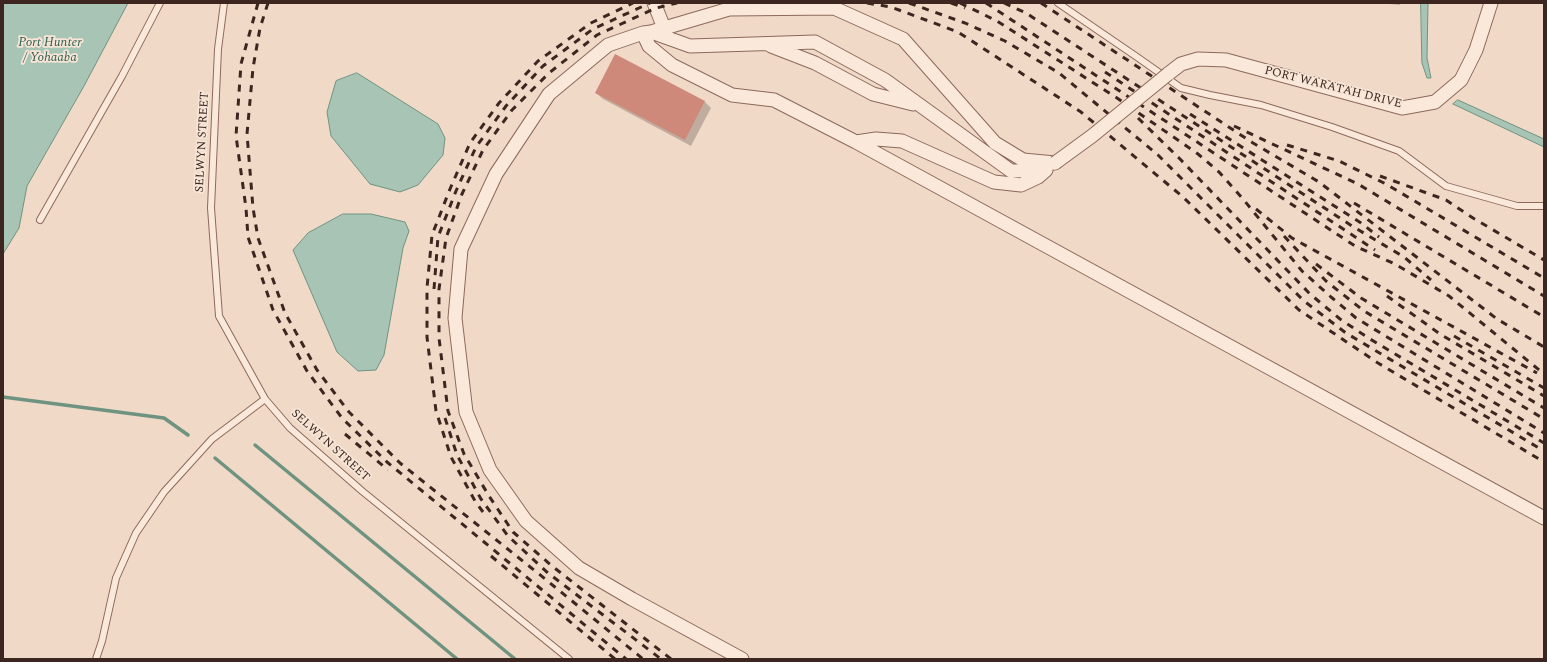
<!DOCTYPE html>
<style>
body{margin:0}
#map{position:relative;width:1547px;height:662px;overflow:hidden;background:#f0d9c7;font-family:Spectral,serif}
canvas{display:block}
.frame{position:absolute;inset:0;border:4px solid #3c261f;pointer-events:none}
</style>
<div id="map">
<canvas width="1547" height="662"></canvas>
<div class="frame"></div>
</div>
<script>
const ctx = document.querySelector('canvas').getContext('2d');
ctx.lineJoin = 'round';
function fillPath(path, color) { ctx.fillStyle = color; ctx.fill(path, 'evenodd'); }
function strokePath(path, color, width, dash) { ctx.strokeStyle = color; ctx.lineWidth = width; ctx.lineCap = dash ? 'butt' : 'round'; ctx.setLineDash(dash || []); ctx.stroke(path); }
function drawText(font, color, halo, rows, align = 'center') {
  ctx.font = font + ' Spectral,serif'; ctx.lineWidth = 3.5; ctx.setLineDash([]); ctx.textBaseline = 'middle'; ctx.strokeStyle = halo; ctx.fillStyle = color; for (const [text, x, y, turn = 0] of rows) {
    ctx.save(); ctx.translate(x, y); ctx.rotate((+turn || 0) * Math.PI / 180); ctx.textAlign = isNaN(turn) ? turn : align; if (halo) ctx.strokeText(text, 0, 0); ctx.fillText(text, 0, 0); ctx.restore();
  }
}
const water = new Path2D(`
 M3,3H128L84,86L27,186L19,228L3,254Z
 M1421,3H1428L1427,58L1431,78H1427L1422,63Z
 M357,73L438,124L445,138L443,155L418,185L400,192L370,184L331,136L327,112L336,81Z
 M1458,100L1544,139V147L1453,104Z
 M343,214H371L405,222L409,231L403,248L384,355L376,370L358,371L337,352L293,250L308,233Z`);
fillPath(water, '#a8c4b5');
strokePath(water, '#6e9380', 1);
fillPath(new Path2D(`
 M1379,3H1400V5Z
 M616,55L705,102L711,108L691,146L603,99L596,93Z`), '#0003');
strokePath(new Path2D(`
 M3,397L164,418L188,435
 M255,445L515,659
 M215,458L457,659`), '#6e9380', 3.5);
fillPath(new Path2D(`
 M615,54L705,101L685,140L595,93Z`), '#cf897b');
const lane = new Path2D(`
 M224,3L218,49L211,208L219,316L265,399L290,428L362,491L569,659
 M1058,3L1137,57L1181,88L1210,95L1261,105L1332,127L1399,151L1446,186L1517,206H1544
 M40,220L122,76L160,3
 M96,659L102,641L116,578L136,533L164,492L212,439L265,399`);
const street = new Path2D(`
 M654,3L664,28
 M651,32L690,46L815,42L885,80L1011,171L1046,170
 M643,33L649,46L672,65L732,95L774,100L856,142L1544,518
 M771,46L815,63L873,94L913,104
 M1168,74L1181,64L1198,59L1226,60L1402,108L1435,102L1461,80L1476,50L1491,3
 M856,142L876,139L902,141L994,182L1021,185L1038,177L1046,170
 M742,659L632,599L579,568L526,521L490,470L466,412L455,318L461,249L496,174L549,94L608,45L643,33L651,32L729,9L834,8L903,39L995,143L1023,160L1055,163`);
strokePath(lane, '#8c695b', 8);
strokePath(street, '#8c695b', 15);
strokePath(lane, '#fae9db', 6);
strokePath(street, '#fae9db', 13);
strokePath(new Path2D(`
 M258,3L241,64L236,136L246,208L248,237L273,310L307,371L342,418L387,462L626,659
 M268,3L260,28L253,68L247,134L253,208L258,238L285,313L317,370L349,412L400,463L539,574L643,659
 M867,3L891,7L958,32L1081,112L1183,197L1299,310L1378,363L1544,462
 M909,3L965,23L1005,41L1059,73L1158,155L1304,301L1346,333L1544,451
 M951,3L965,8
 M960,3L997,21L1117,98L1198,154L1219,172L1243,199L1302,271L1331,297L1356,318L1544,433
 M986,3L1355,246L1395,264L1449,296L1544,374
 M1004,3L1026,13L1352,226L1404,257L1431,280
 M1041,3L1253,143L1319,182L1497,319L1544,347
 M1105,72L1375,250
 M1190,114L1361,223L1379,237
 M1138,118L1180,159L1310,294L1340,319L1370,339L1544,443
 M1234,126L1358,184L1544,296
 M1287,145L1339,161L1386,184L1544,278
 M1380,176L1446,200L1473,218L1544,260
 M1354,203L1544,317
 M1256,209L1292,238L1537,373
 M1284,236L1326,281L1364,311L1544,419
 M1316,264L1361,298L1544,408
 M434,289L438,237L456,191L476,147L506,106L543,66L593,29L650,3
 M1387,296L1440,334L1544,396
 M1454,336L1544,388
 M445,418L457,455L481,499L508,536L548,573L661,659
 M345,434L388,470
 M483,512L475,501L451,457L436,411L427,337V288L432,235L450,189L470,143L499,103L538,61L591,23L633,3
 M491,556L615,659
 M671,659L552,566L513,532L489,496L464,454L448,411L439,338V289L446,238L462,194L483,150L512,110L549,73L597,35L656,8L677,3`), '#3c261f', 3, [7, 7]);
const streetBridge = new Path2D(`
 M1055,163L1092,136L1168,74`);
strokePath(streetBridge, '#8c695b', 15, []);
strokePath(streetBridge, '#fae9db', 13);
drawText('12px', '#3c261f', '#f7e6d7', [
 ["PORT WARATAH DRIVE",1333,88,14],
 ["SELWYN STREET",203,142,-87],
 ["SELWYN STREET",330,446,42]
]);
drawText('italic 13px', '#2e5c4e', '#f7e6d7', [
 ["Port Hunter",50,43],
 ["/ Yohaaba",50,58]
]);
</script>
